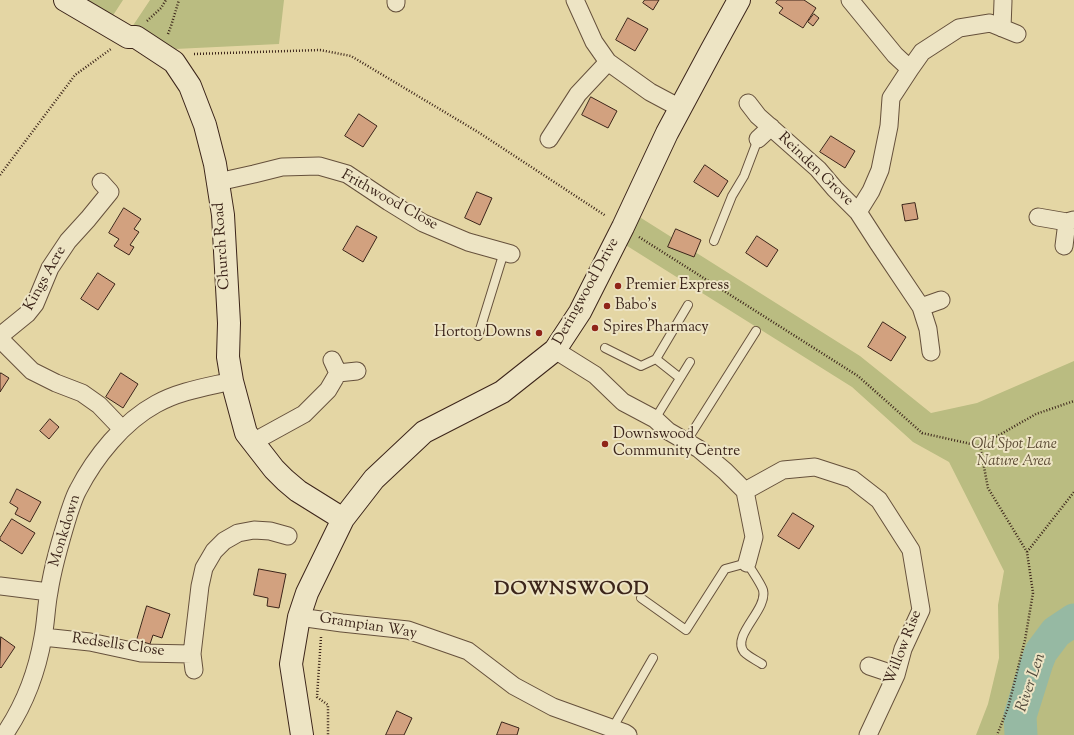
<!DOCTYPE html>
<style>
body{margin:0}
canvas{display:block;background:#e4d6a4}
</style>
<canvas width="1074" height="735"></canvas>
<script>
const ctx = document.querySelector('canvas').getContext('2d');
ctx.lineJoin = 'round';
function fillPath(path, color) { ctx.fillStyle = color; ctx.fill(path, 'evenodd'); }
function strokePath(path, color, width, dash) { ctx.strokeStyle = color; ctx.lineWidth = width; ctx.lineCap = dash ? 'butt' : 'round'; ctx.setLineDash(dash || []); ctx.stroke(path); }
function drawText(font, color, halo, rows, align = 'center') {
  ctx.font = font + ' "Sorts Mill Goudy",serif'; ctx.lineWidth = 4; ctx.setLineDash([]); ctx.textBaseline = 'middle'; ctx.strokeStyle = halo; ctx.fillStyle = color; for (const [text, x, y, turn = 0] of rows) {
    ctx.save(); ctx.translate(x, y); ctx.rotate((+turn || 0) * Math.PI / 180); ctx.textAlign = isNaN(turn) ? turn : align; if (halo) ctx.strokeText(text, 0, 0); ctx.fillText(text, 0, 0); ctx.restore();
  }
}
fillPath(new Path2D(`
 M78,0H123L110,20Z
 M150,0H284L279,44L175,49L130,30Z
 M630,211L860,356L931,413L977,403L1074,361V735H976L988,704L999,658L998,605L1004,571L949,462L913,442L852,387L616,239Z`), '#babc81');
strokePath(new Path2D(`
 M1021,735L1020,716L1037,662L1041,652L1056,632L1074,620`), '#96b9a3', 33);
const building = new Path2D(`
 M645,0H659L653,10L643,3Z
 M778,0H804L816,8L803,28L779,13L783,8L776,3Z
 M814,14L819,18L813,26L808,22Z
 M628,18L648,29L635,51L616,40Z
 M591,97L617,111L608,128L582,115Z
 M359,114L377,126L363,147L345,136Z
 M831,136L855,151L845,168L820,152Z
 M705,165L728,181L718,197L694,182Z
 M477,192L492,198L480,225L465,218Z
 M915,203L918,219L905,221L902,205Z
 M124,208L141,219L134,229L139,232L130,245L134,247L129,255L114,246L119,239L109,233Z
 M357,226L377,237L363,262L343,250Z
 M676,229L701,240L694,257L668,247Z
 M757,236L778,250L767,267L746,253Z
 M98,273L115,284L98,310L81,299Z
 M883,322L906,337L891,361L868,347Z
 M1,373L9,378L0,392V375Z
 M121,373L138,384L123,408L106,397Z
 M50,419L59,427L49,439L40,431Z
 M17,489L41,502L30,522L15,514L18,508L10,503Z
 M793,513L814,526L799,549L778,536Z
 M12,519L35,533L22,554L0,540V538Z
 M259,569L286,574L279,608L267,606L268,598L254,595Z
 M147,606L170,614L162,638L153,635L150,644L137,640Z
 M1,637L15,647L1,668L0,667Z
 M397,711L412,718L404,735H386Z
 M502,722L519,728L517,735H497Z`);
fillPath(building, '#d2a17f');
strokePath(building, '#3c251a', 1);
const lane = new Path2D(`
 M714,241L732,196L744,176L758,139
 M478,336L504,252
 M605,348L641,366L656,359L680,378
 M656,359L688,305
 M655,419L690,362
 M686,442L756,331
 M641,598L686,630L725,569L747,563C751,569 761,584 763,590C768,610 731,635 744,652C749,657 756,660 762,664
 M612,729L653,658`);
const street = new Path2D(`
 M575,0L594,42L608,62L650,92L680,108
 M850,0L895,55L910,69
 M396,3V0
 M1002,28L1003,1
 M748,103L758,116L818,169L835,189L858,212L878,243L921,307L928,329L931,352
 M549,139L578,94L608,62
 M758,139L771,127
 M218,182L254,174L282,167L319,166L347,174L389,202L423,223L468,242L511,254
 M858,212L871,191L880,170L889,126L891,98L910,69L922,52L959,28L990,23L1017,34
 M1038,217L1067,222L1074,220
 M1064,246L1067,222
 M921,307L941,300
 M0,336L27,314L35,304L50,268L68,241L88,219L110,192L101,182
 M0,339L32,371L56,383L82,393L99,405L122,429
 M555,350L595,375L623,402L655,419L668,431L699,449L725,471L745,491L754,537L747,563
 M332,360L338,373L357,371
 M253,442L304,414L328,390L338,373
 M745,491L783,470L815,467L852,479L879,500L911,550L921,610L903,649L896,675L868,735
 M0,586L49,592
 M299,617L342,623L408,630L468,651L514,686L553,707L625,733L628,735
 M43,637L90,642L141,653L192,654L200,586L204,568L214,551L224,541L238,533L254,530L270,531L288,536
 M192,654L194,670
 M869,666L896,675
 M4,735C24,706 37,672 43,637C46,622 46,607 49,592C53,565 61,539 69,513C72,505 74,497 78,490C95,457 123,422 156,404C179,391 206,387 232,381`);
const secondary = new Path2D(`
 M65,0L128,37H136L174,62L190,86L205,125L215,164L223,215L229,323L228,357L232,381L246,433L274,469L285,480L298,491L343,519
 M302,735L291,664L299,617L307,593L343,519L374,479L424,432L502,392L555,350L580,312L623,227L667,133L711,51L739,0`);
strokePath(lane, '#66513c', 10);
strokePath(street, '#66513c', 19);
strokePath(secondary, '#3c251a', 24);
strokePath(new Path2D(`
 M147,21L161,8L166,0
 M168,34L171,26L179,0
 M194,54L320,50L351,56L478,132L606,216
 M0,175L75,75L111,49
 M639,237L858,376L922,433L980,446L1036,414L1074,401
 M980,446L988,488L1027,552L1033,593L1025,640L1008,708L997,735
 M1027,552L1074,492
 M321,637L317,697L328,705V735`), '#3c251a', 2.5, [1, 2]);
strokePath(lane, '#ede4c4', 8);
strokePath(street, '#ede4c4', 17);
strokePath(secondary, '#ede4c4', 22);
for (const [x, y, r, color] of [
 [618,286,4,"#8f2418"],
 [607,306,4,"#8f2418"],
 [595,328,4,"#8f2418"],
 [539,333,4,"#8f2418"],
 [605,444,4,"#8f2418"]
]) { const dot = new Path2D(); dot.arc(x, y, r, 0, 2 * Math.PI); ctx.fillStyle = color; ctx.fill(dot); strokePath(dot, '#ede4c4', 1.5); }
drawText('15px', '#3c251a', '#ede4c4', [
 ["Reinden Grove",815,170,44],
 ["Frithwood Close",389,201,29],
 ["Church Road",223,246,-94],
 ["Kings Acre",46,279,-61],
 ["Deringwood Drive",587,292,-61],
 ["Monkdown",66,531,-73],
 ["Grampian Way",368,627,9],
 ["Redsells Close",118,646,8],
 ["Willow Rise",904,648,-69]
]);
drawText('15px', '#3c251a', '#ede4c4', [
 ["Premier Express",626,286],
 ["Babo's",615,306],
 ["Spires Pharmacy",603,328],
 ["Horton Downs",531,333,"right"],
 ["Downswood",613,435],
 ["Community Centre",613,452]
], 'left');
drawText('italic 15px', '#5c4b34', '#ede4c4', [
 ["Old Spot Lane",1014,445],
 ["Nature Area",1014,462]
]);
drawText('italic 16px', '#524a3c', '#ede4c4', [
 ["River Len",1032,683,-71]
]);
ctx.letterSpacing = '1px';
drawText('bold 19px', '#3c251a', '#ede4c4', [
 ["DOWNSWOOD",572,591]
]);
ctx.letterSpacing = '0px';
</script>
